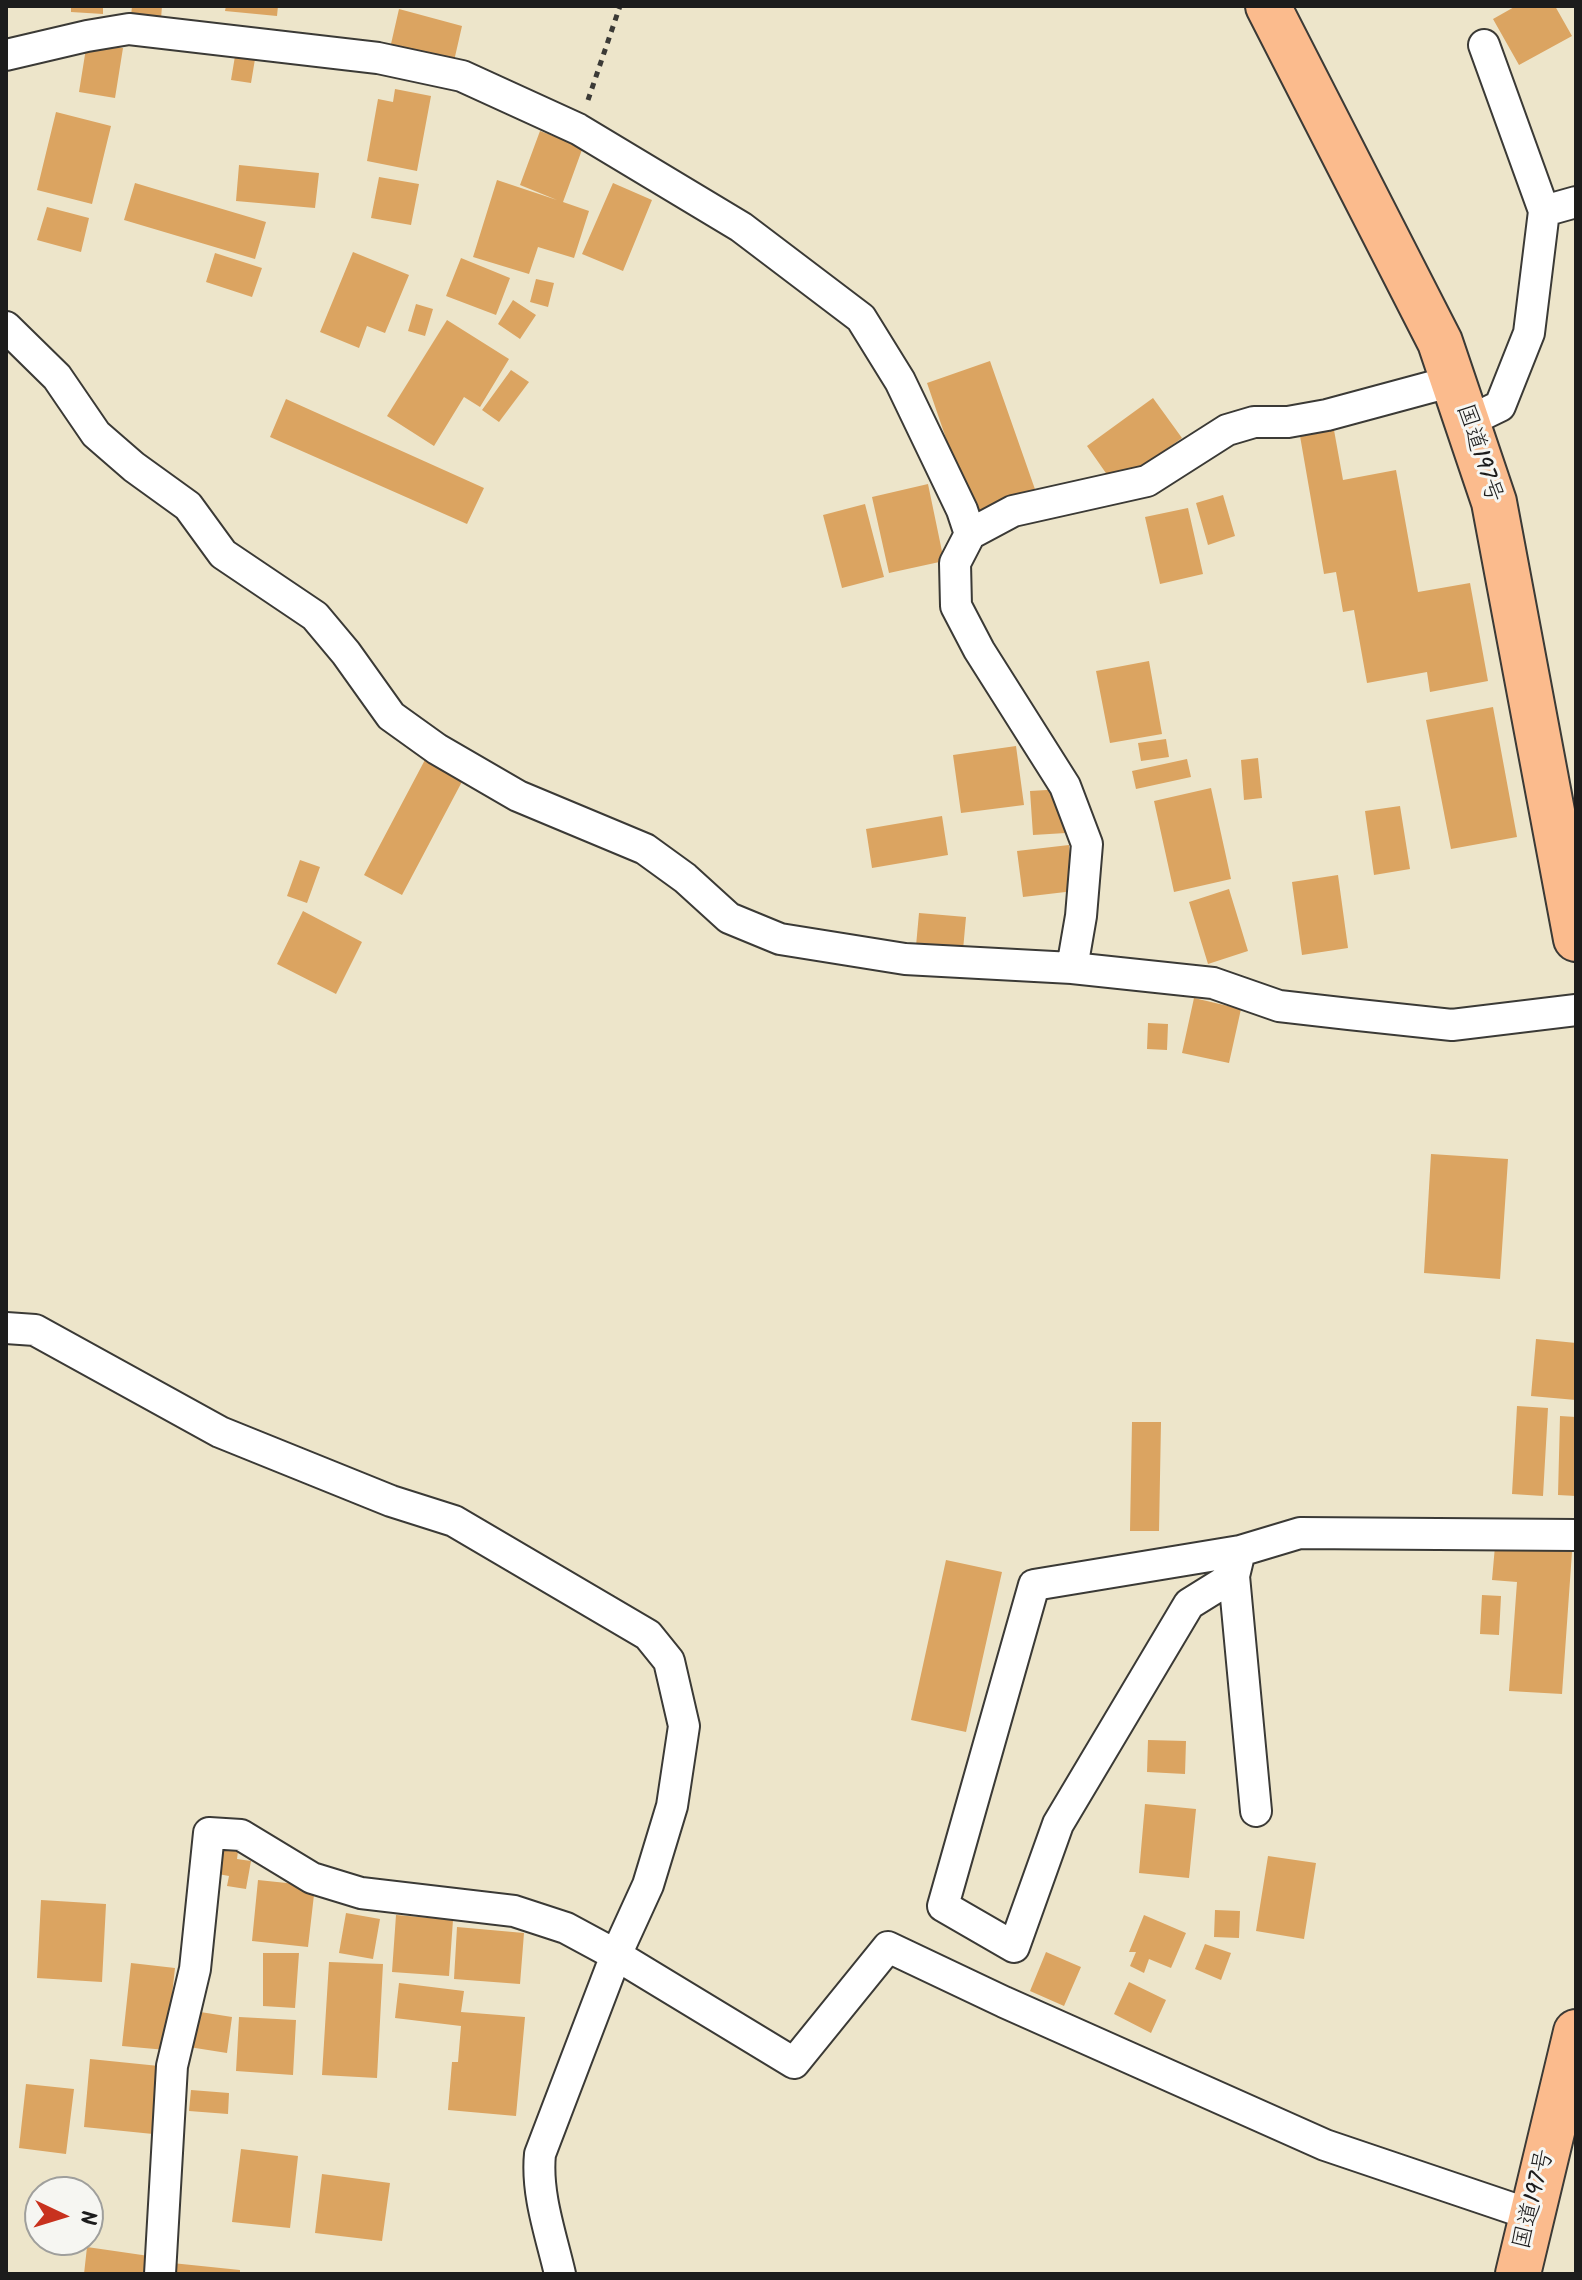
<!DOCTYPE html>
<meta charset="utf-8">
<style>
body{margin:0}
#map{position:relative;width:1582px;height:2280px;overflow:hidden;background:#ede5ca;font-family:Kalam,sans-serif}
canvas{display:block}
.frame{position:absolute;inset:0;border:8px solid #1c1c1c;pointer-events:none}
.north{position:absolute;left:24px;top:2176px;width:80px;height:80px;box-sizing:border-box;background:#f6f6f2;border:2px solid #9f9f9c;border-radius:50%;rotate:94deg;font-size:22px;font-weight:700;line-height:32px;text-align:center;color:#1c1c1c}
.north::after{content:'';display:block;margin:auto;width:28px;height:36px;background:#c8321e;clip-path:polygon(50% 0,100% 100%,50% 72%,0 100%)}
</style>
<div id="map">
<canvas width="1582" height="2280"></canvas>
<div class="frame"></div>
<div class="north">N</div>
</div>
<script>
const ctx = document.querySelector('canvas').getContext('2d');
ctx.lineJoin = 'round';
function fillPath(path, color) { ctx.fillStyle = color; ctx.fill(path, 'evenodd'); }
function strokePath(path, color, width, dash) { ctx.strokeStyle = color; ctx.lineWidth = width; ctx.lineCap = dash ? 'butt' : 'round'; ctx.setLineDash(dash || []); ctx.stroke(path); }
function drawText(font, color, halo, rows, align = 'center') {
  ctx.font = font + ' Kalam,"Klee One",sans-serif'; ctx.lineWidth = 6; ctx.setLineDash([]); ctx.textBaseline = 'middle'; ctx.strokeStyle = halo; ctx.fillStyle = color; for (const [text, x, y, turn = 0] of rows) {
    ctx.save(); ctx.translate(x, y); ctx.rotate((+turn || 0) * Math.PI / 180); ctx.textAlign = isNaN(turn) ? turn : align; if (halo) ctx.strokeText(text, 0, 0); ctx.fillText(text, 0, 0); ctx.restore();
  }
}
fillPath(new Path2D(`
 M71,6H103V14L71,12Z
 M132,6H162L161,19L131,16Z
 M226,6H278L277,16L225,11Z
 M1516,6H1555L1572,36L1519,65L1493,19Z
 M399,9L462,26L454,61L391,44Z
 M87,42L123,48L115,98L79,92Z
 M235,56L255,59L251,83L231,80Z
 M395,89L431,96L417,171L367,161L378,99L393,102Z
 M56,112L111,126L92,204L37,190Z
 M540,131L583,147L563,202L589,211L574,258L538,247L529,274L473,257L497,180L557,200L520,185Z
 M239,165L319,173L315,208L236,201Z
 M379,177L419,184L411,225L371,218Z
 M135,183L266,222L255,259L124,220Z
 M613,183L652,200L623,271L582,254Z
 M47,207L89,218L81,252L37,240Z
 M353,252L409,275L385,333L367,326L359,348L320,332Z
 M215,253L262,268L252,297L206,282Z
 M461,258L510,278L496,315L446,296Z
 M536,279L554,283L548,307L530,302Z
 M513,300L536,315L520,339L498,324Z
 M416,304L433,309L425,336L408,331Z
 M447,320L509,359L480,407L464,397L434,446L387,416Z
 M990,361L1037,495L973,517L927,383Z
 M511,370L529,382L499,422L482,410Z
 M1153,398L1182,438L1115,486L1087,446Z
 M286,399L484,488L467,524L270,437Z
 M1334,430L1343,480L1396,470L1418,592L1470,583L1488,681L1430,692L1427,672L1367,683L1354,610L1343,612L1336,572L1324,574L1300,436Z
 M928,484L944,561L889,573L872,497Z
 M1223,495L1235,536L1208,545L1196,503Z
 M865,504L884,577L842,588L823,515Z
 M1188,508L1203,574L1160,584L1145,517Z
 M1149,661L1162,734L1110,743L1096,671Z
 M1493,707L1517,837L1451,849L1426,720Z
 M1166,739L1169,757L1141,761L1138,743Z
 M1016,746L1024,805L961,813L953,755Z
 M427,756L465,776L402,895L364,875Z
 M1258,758L1262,798L1244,800L1241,760Z
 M1187,759L1191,777L1136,789L1132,771Z
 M1211,788L1231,879L1174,892L1154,801Z
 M1064,789L1066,833L1033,835L1030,791Z
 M1400,806L1410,869L1374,875L1365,811Z
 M942,816L948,855L872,868L866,829Z
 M1069,845L1074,891L1023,897L1017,851Z
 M300,860L320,867L307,903L287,896Z
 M1338,875L1348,948L1302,955L1292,882Z
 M1229,889L1248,951L1208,964L1189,902Z
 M303,911L362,942L336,994L277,964Z
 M919,913L966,917L963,950L916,946Z
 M1194,998L1241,1009L1229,1063L1182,1053Z
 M1148,1023L1168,1024L1167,1050L1147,1049Z
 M1431,1154L1508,1159L1500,1279L1424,1273Z
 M1536,1339L1576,1343V1400L1531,1396Z
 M1517,1406L1548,1408L1543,1496L1512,1494Z
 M1560,1416L1576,1417V1496L1558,1495Z
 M1132,1422H1161L1159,1531H1130Z
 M1495,1546L1572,1552L1562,1694L1509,1691L1517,1582L1492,1580Z
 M946,1560L1002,1572L966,1732L911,1720Z
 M1482,1595L1501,1596L1499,1635L1480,1634Z
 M1148,1740L1186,1741L1185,1774L1147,1772Z
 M1145,1804L1196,1809L1189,1878L1139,1873Z
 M222,1849L238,1851L237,1859L251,1861L246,1889L227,1886L229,1876L218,1874Z
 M1268,1856L1316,1863L1304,1939L1256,1931Z
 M258,1880L315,1886L308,1947L252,1941Z
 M41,1900L106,1904L102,1982L37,1978Z
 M1215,1910L1240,1911L1239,1938L1214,1937Z
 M346,1913L380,1919L373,1959L339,1953Z
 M396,1915L453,1920L449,1976L392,1972Z
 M1144,1915L1186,1933L1171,1968L1149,1959L1144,1973L1130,1966L1136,1952H1129Z
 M457,1927L524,1933L520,1984L454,1979Z
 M1205,1944L1231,1953L1221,1980L1195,1969Z
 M1046,1952L1081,1967L1064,2006L1030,1991Z
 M263,1953H299L295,2008L263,2006Z
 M329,1962L383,1964L377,2078L322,2075Z
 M131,1963L175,1968L166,2050L122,2046Z
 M1129,1982L1166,2000L1151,2033L1114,2014Z
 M399,1983L464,1991L461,2012L525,2017L516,2116L448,2110L452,2062H458L461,2026L395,2018Z
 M194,2011L232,2017L227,2053L189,2047Z
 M239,2017L296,2020L293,2075L236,2071Z
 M90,2059L159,2066L153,2134L84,2127Z
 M26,2084L74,2089L66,2154L19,2148Z
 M191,2090L229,2093L228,2114L189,2111Z
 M241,2149L298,2156L290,2228L232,2222Z
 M322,2174L390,2183L382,2241L315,2233Z
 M87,2247L149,2256L147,2274H84Z
 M172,2263L240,2270V2274H171Z`), '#dba461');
const street = new Path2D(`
 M1484,45L1544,211
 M6,55L87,36L129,29L378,58L462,76L578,129L741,227L861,318L900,381L962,510L970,534
 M6,327L57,377L96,434L134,467L188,506L223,554L315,616L346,653L391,716L437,749L518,796L645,849L685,878L729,918L780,939L905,959L1072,968L1213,983L1279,1006L1349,1014L1452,1025L1576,1010
 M1467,422L1500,406L1529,333L1544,211L1576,202
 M1072,968L1081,916L1087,844L1065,786L979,650L956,606L955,563L970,534L1013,511L1147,481L1227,430L1254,422H1288L1327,415L1453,381
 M6,1328L35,1330L220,1432L391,1501L454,1521L648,1635L669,1661L684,1726L672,1806L648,1885L616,1955L540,2154C536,2194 551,2235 560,2274
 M1234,1576L1189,1604L1058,1824L1014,1947L943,1906L1034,1585L1240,1551
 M1256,1811L1234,1576L1240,1551L1300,1533L1576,1535
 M160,2274L172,2066L195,1969L209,1833L241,1835L312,1878L361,1893L514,1911L566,1928L616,1955L794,2063L888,1947L1004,2002L1325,2145L1532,2215`);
const highway = new Path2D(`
 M1268,6L1440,342L1494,502L1576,939
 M1518,2274L1576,2032`);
strokePath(street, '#3b3a36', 34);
strokePath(highway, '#3b3a36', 48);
strokePath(new Path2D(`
 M588,100L620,6`), '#3b3a36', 5, [6, 6]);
strokePath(street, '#fff', 30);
strokePath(highway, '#fbbb8d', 44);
drawText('24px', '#1c1c1c', '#f6f6f2', [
 ["国道197号",1477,454,72],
 ["国道197号",1536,2200,-76]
]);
</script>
